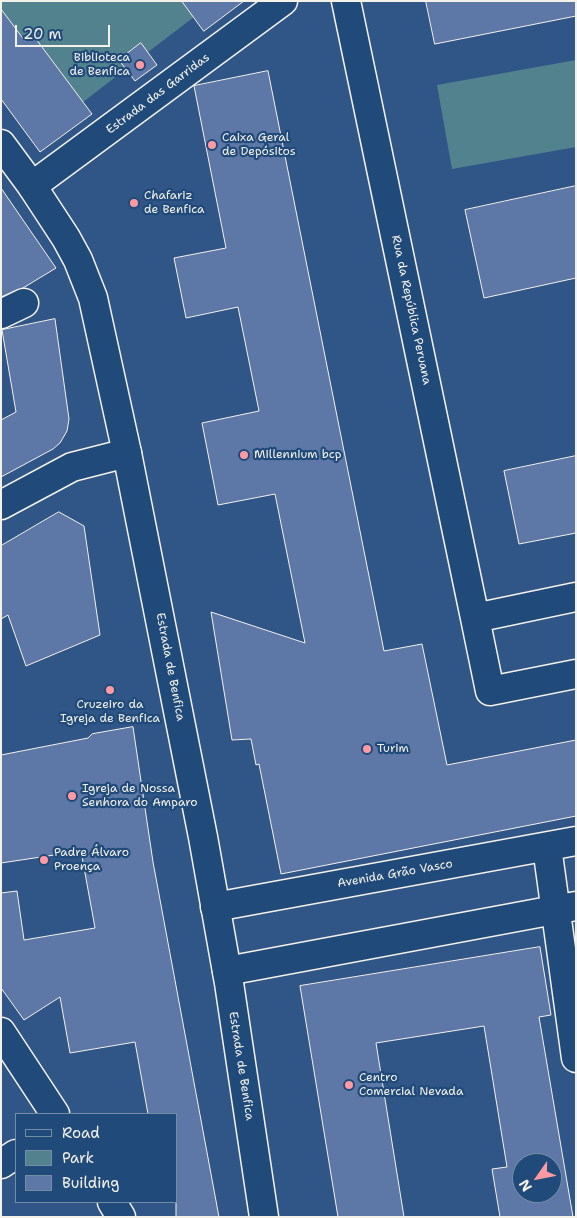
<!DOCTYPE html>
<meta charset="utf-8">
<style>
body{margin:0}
#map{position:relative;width:577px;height:1218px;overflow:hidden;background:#305687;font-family:"Shantell Sans",sans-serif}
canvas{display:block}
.frame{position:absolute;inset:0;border:2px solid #f4f1e8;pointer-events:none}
.legend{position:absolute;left:15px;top:1113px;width:162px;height:90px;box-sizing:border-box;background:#1f4a7a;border:1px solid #748da6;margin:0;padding:6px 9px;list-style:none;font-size:15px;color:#f4f1e8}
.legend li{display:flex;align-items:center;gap:10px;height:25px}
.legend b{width:25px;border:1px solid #748da6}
.north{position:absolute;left:512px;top:1153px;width:50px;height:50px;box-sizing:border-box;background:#1f4a7a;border:1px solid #748da6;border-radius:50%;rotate:237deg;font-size:14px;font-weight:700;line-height:20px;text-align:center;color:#f4f1e8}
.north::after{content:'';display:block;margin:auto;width:18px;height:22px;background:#ff9aa2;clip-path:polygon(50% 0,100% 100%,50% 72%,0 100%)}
.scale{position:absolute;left:15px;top:25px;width:95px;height:22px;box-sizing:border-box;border:2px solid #f4f1e8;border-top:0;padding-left:6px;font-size:15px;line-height:18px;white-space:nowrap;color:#f4f1e8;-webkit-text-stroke:4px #1f4a7a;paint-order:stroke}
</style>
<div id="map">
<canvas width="577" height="1218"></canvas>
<div class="frame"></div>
<ul class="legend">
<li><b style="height:6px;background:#1f4a7a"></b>Road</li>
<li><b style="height:14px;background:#52828d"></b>Park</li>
<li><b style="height:14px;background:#5d78a7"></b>Building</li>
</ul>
<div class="north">N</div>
<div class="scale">20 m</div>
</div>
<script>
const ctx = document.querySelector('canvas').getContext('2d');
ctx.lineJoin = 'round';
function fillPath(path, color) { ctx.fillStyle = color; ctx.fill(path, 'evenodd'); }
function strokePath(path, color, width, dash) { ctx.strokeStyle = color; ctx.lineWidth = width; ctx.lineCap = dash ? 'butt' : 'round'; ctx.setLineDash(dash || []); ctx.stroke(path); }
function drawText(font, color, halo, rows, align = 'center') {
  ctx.font = font + ' "Shantell Sans",sans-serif'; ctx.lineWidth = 4.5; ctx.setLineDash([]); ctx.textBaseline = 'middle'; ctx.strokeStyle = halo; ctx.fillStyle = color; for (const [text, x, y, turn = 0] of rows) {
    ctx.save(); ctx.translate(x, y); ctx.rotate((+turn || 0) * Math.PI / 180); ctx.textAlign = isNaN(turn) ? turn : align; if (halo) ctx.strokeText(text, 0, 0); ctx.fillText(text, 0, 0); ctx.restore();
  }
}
fillPath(new Path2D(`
 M1,1H182L194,17L148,52L141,43L119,60L126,69L83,102L33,36L25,41L1,9Z
 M576,60V147L452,169L437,85Z`), '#52828d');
const building = new Path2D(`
 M182,1H244L204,31Z
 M426,1H576V16L435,44Z
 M1,9L25,41L33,35L92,114L40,152L1,99Z
 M141,43L157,65L135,81L119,60Z
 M268,71L384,651L422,644L447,765L576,740V816L281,874L259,764L256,765L251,739L232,740L211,612L305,643L275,494L218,505L202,423L259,411L238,307L186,318L174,258L226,248L194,86Z
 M576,186V278L484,298L465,210Z
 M1,188L56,268L23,288L1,297Z
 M55,319L69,419L67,431L60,443L53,449L1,477V420L16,412L2,330Z
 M576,456V533L519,544L504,471Z
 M59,512L84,526L100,635L26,666L8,615L1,619V546Z
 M133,727L153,862L219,1217H176V1114H148L135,1042L70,1053L60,997L24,1020L1,988V893L17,891L24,940L95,928L81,851L1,863V755L88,738L92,734Z
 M540,947L551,1015L539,1017L573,1217H500L492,1169L507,1167L484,1026L376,1043L404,1217H338L300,986ZM522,1163H552V1193H522Z`);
fillPath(building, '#5d78a7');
strokePath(building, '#f4f1e8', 1);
const pedestrian = new Path2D(`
 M32,186L283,1
 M1,505L72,467L127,453`);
const minor = new Path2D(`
 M346,1L475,618
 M1,314L24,303
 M576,597L475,618L490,691L576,674
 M547,847L576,1058
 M215,907L576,841
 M227,971L576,906
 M1,1032L55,1114
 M1,1164L16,1154
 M112,1202L121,1217`);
const tertiary = new Path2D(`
 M1,144L32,186L66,238L78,260L93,298L127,453L203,837L229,983L264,1217`);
strokePath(pedestrian, '#f4f1e8', 31);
strokePath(minor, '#f4f1e8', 31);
strokePath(tertiary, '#f4f1e8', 31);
strokePath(pedestrian, '#1f4a7a', 28);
strokePath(minor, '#1f4a7a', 28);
strokePath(tertiary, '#1f4a7a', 28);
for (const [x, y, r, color] of [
 [140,65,5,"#ff9aa2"],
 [212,145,5,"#ff9aa2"],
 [134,203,5,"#ff9aa2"],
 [244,455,5,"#ff9aa2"],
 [110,690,5,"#ff9aa2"],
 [367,749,5,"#ff9aa2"],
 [72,796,5,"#ff9aa2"],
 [44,860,5,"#ff9aa2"],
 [349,1085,5,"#ff9aa2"]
]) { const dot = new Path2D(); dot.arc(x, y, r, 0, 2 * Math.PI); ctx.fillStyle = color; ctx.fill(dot); strokePath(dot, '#1f4a7a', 2); }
drawText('12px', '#f4f1e8', '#1f4a7a', [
 ["Biblioteca",130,58,"right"],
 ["de Benfica",130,72,"right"],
 ["Caixa Geral",222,138],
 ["de Depósitos",222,152],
 ["Chafariz",144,196],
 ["de Benfica",144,210],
 ["Millennium bcp",254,455],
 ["Cruzeiro da",110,705,"center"],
 ["Igreja de Benfica",110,719,"center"],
 ["Turim",377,749],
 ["Igreja de Nossa",82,789],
 ["Senhora do Amparo",82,803],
 ["Padre Álvaro",54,853],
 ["Proença",54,867],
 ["Centro",359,1078],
 ["Comercial Nevada",359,1092]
], 'left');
drawText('12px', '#f4f1e8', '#1f4a7a', [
 ["Estrada das Garridas",158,94,-37],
 ["Rua da República Peruana",411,310,78],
 ["Estrada de Benfica",170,667,79],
 ["Avenida Grão Vasco",395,874,-10],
 ["Estrada de Benfica",241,1066,81]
]);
</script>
